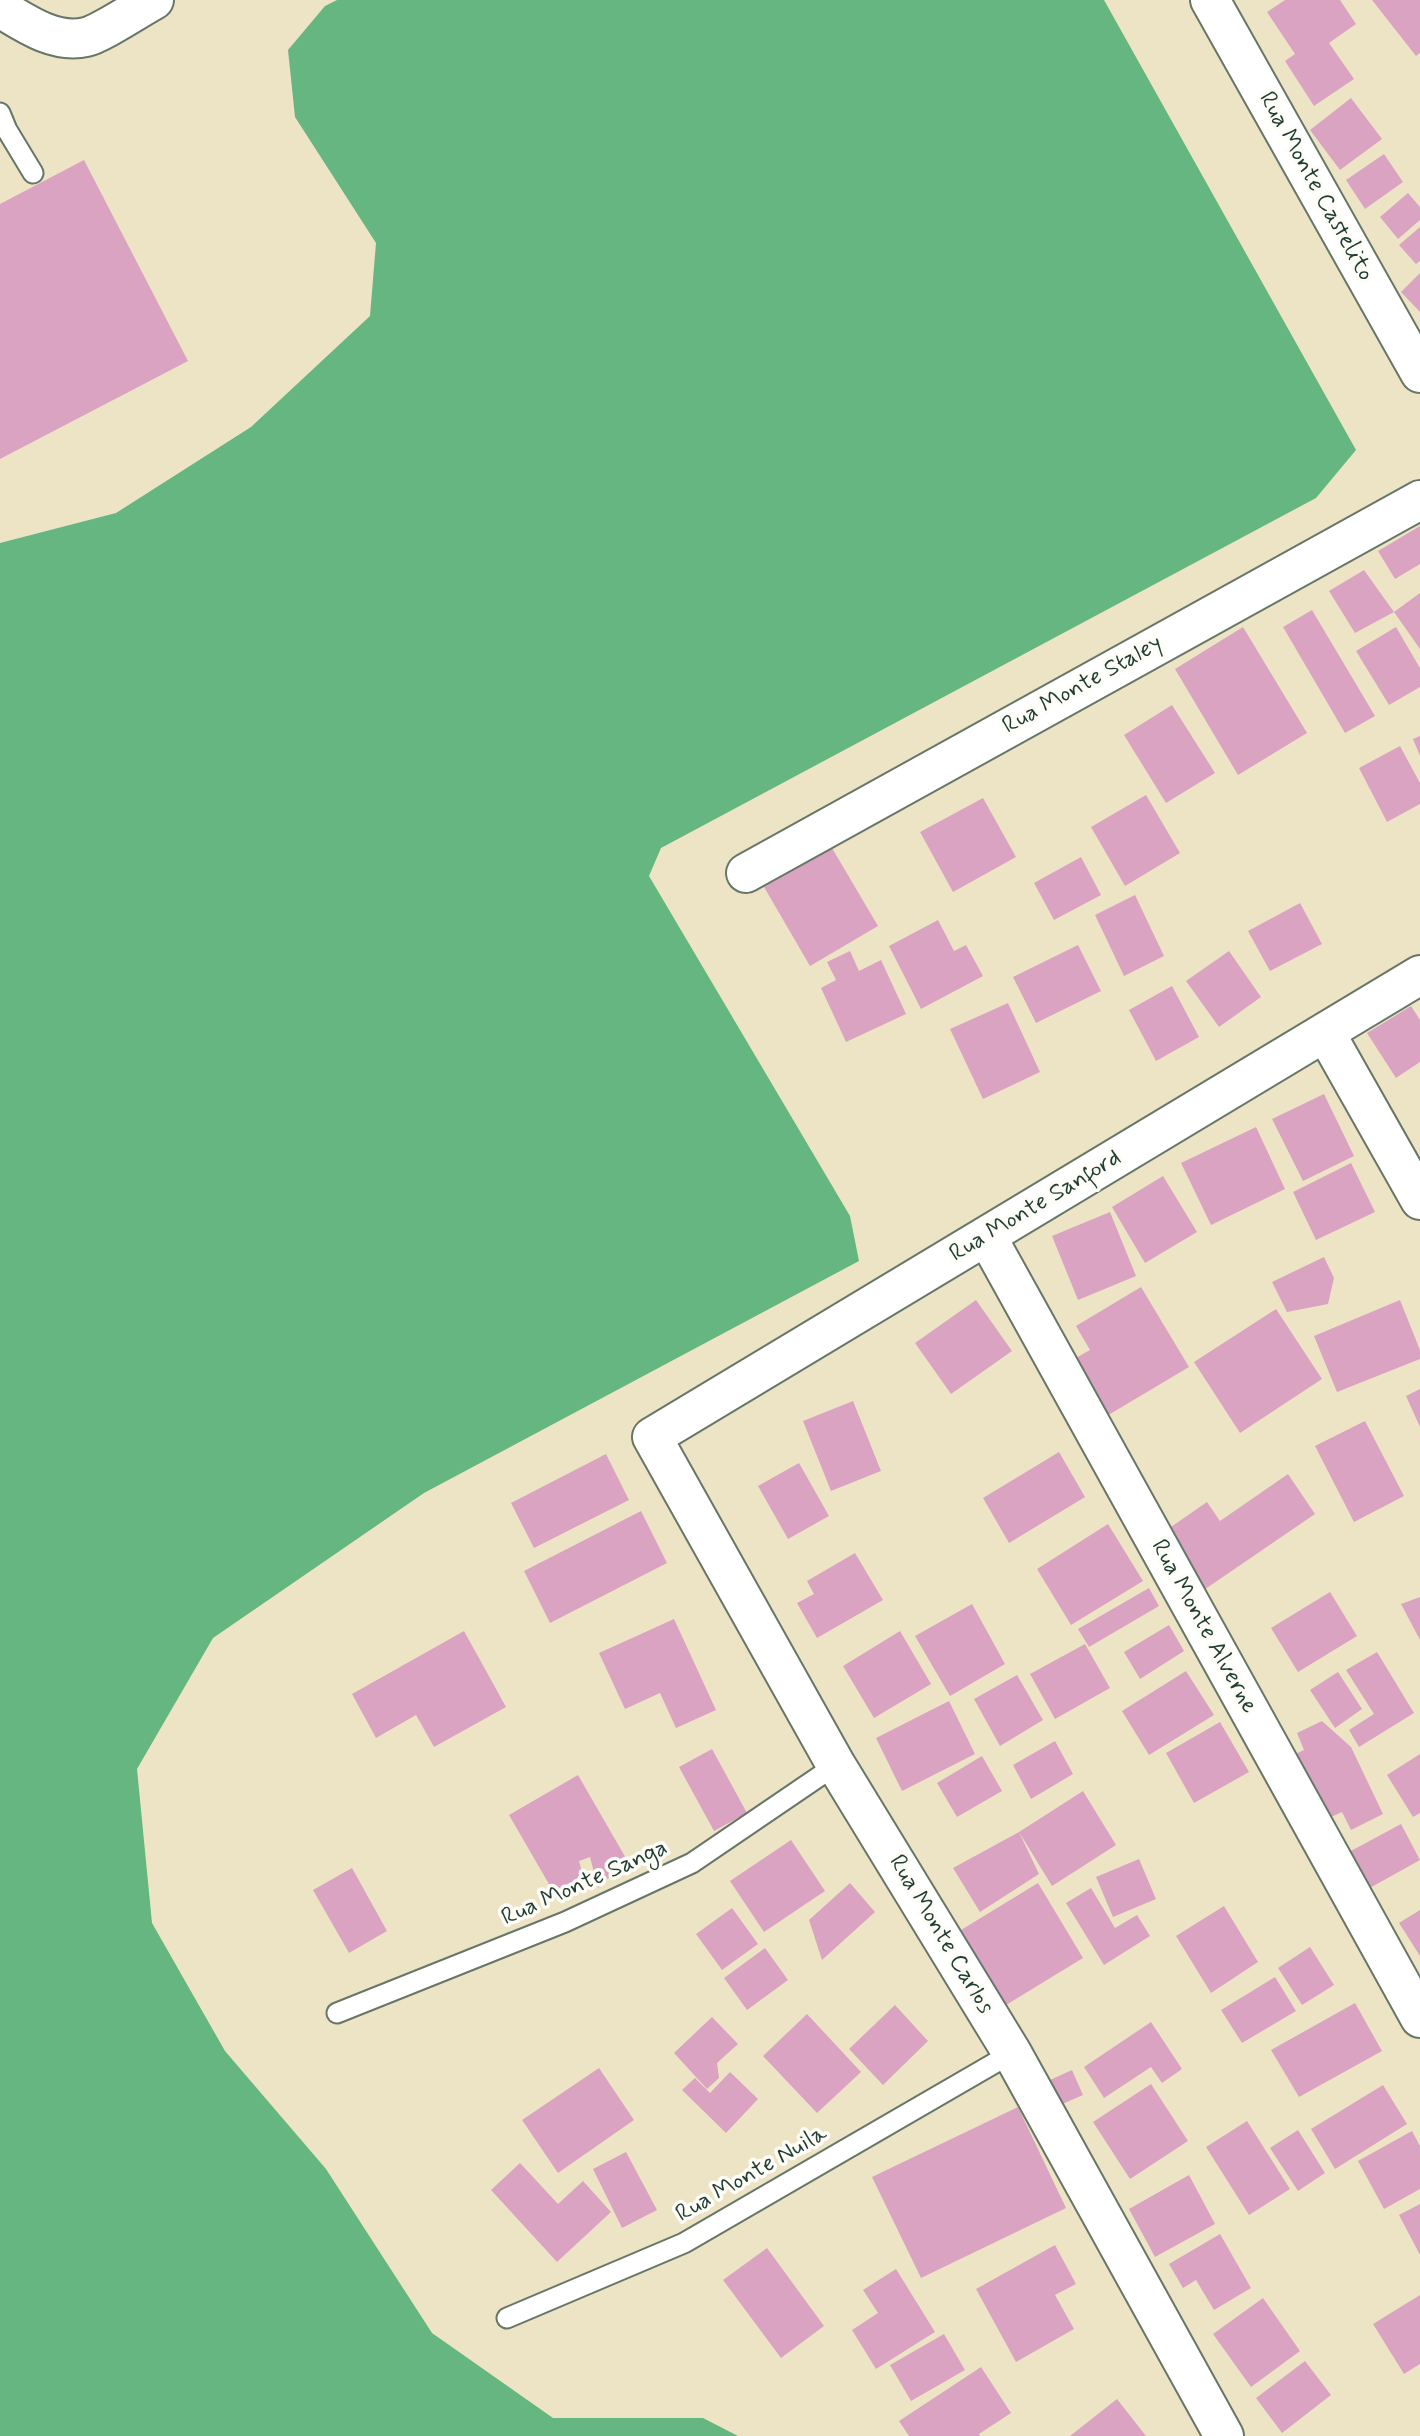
<!DOCTYPE html>
<style>
body{margin:0}
canvas{display:block;background:#ede4c6}
</style>
<canvas width="1420" height="2436"></canvas>
<script>
const ctx = document.querySelector('canvas').getContext('2d');
ctx.lineJoin = 'round';
function fillPath(path, color) { ctx.fillStyle = color; ctx.fill(path, 'evenodd'); }
function strokePath(path, color, width, dash) { ctx.strokeStyle = color; ctx.lineWidth = width; ctx.lineCap = dash ? 'butt' : 'round'; ctx.setLineDash(dash || []); ctx.stroke(path); }
function drawText(font, color, halo, rows, align = 'center') {
  ctx.font = font + ' Mynerve,sans-serif'; ctx.lineWidth = 7; ctx.setLineDash([]); ctx.textBaseline = 'middle'; ctx.strokeStyle = halo; ctx.fillStyle = color; for (const [text, x, y, turn = 0] of rows) {
    ctx.save(); ctx.translate(x, y); ctx.rotate((+turn || 0) * Math.PI / 180); ctx.textAlign = isNaN(turn) ? turn : align; if (halo) ctx.strokeText(text, 0, 0); ctx.fillText(text, 0, 0); ctx.restore();
  }
}
fillPath(new Path2D(`
 M337,0H1104L1356,450L1316,498L661,848L649,876L850,1216L859,1261L424,1493L213,1638L137,1769L152,1923L225,2051L326,2169L432,2333L553,2418H703L738,2436H0V543L116,513L251,427L370,316L376,243L295,117L288,50L325,6Z`), '#66b682');
fillPath(new Path2D(`
 M1285,0H1340L1356,24L1329,43L1354,79L1314,106L1285,61L1295,54L1267,12Z
 M1372,0H1420V53L1416,56Z
 M1351,98L1382,139L1340,170L1310,130Z
 M1384,154L1403,182L1365,209L1346,180Z
 M84,160L188,361L0,459V204Z
 M1408,193L1420,207V220L1398,239L1380,217Z
 M1420,227V261L1416,264L1399,245Z
 M1420,273V312L1401,292Z
 M1420,526V564L1395,579L1378,551Z
 M1364,570L1394,612L1355,633L1329,591Z
 M1420,593V649L1394,612Z
 M1312,610L1375,716L1345,733L1283,627Z
 M1243,627L1307,733L1238,775L1175,669Z
 M1396,627L1420,668V687L1389,705L1356,651Z
 M1172,705L1215,773L1166,803L1124,735Z
 M1420,736V756L1413,739Z
 M1400,746L1420,783V804L1387,822L1359,768Z
 M1146,795L1180,853L1125,886L1091,827Z
 M983,798L1016,857L953,892L920,832Z
 M832,848L878,926L810,966L764,887Z
 M1081,857L1101,895L1054,920L1034,883Z
 M1135,895L1164,956L1124,976L1095,915Z
 M1300,903L1322,944L1270,971L1248,931Z
 M938,920L954,951L966,945L983,976L921,1009L889,946Z
 M1078,945L1101,991L1036,1023L1013,977Z
 M850,951L859,971L881,960L906,1014L846,1042L821,988L836,980L827,962Z
 M1229,951L1261,997L1219,1027L1186,981Z
 M1172,986L1199,1037L1156,1061L1129,1010Z
 M1008,1003L1040,1072L983,1099L950,1029Z
 M1411,1006L1420,1020V1062L1396,1078L1367,1033Z
 M1324,1094L1354,1156L1303,1181L1272,1119Z
 M1256,1127L1285,1189L1211,1225L1181,1163Z
 M1351,1163L1375,1212L1316,1240L1293,1192Z
 M1163,1176L1197,1232L1145,1263L1112,1207Z
 M1110,1212L1136,1276L1078,1300L1052,1236Z
 M1324,1257L1334,1278L1328,1304L1287,1312L1272,1282Z
 M1141,1287L1189,1367L1100,1420L1067,1363L1090,1350L1076,1326Z
 M976,1300L1012,1351L951,1394L915,1343Z
 M1400,1300L1420,1350V1359L1337,1392L1314,1336Z
 M1276,1309L1322,1379L1240,1433L1194,1362Z
 M1420,1389V1427L1406,1396Z
 M853,1401L881,1471L831,1491L803,1421Z
 M1365,1421L1404,1496L1354,1522L1315,1446Z
 M1059,1452L1085,1497L1009,1543L983,1498Z
 M606,1454L629,1500L534,1548L511,1503Z
 M799,1463L829,1516L788,1539L758,1486Z
 M1288,1474L1315,1514L1195,1596L1155,1538L1207,1502L1220,1521Z
 M641,1511L667,1563L550,1623L524,1571Z
 M1108,1524L1143,1581L1071,1625L1037,1569Z
 M855,1553L883,1600L817,1638L797,1603L814,1594L807,1581Z
 M1149,1588L1159,1606L1089,1647L1078,1629Z
 M1330,1592L1357,1636L1298,1672L1271,1628Z
 M1420,1597V1640L1401,1604Z
 M972,1604L1005,1664L950,1696L915,1636Z
 M674,1619L716,1710L676,1728L660,1693L625,1709L599,1653Z
 M1169,1625L1184,1651L1140,1679L1124,1652Z
 M464,1631L506,1707L434,1747L416,1715L376,1738L352,1694Z
 M900,1631L931,1684L874,1718L843,1666Z
 M1085,1644L1110,1688L1055,1719L1030,1674Z
 M1377,1652L1414,1713L1359,1747L1349,1730L1374,1714L1346,1670Z
 M1186,1671L1214,1715L1149,1755L1122,1711Z
 M1338,1672L1362,1709L1335,1728L1310,1690Z
 M1017,1675L1043,1720L1000,1746L974,1699Z
 M949,1701L975,1754L902,1791L876,1738Z
 M1322,1721L1351,1747L1383,1814L1351,1830L1342,1812L1320,1822L1289,1757L1304,1750L1297,1733Z
 M1220,1722L1249,1772L1194,1803L1166,1753Z
 M1055,1741L1073,1774L1031,1799L1013,1765Z
 M712,1749L747,1813L714,1831L679,1767Z
 M1420,1754V1813L1413,1817L1387,1775Z
 M982,1756L1002,1791L957,1817L937,1783Z
 M578,1775L627,1860L598,1888L590,1857L579,1861L587,1890L557,1898L509,1815Z
 M1083,1791L1116,1845L1052,1886L1019,1832L1039,1874L980,1912L953,1868L1019,1832Z
 M1401,1824L1420,1860L1368,1889L1349,1852Z
 M791,1840L825,1891L764,1932L730,1881Z
 M1139,1859L1156,1899L1113,1917L1096,1877Z
 M352,1868L387,1931L349,1953L313,1890Z
 M850,1883L875,1912L822,1960L809,1920Z
 M1038,1883L1083,1958L1006,2005L961,1930Z
 M1091,1888L1115,1928L1137,1915L1150,1936L1104,1965L1066,1903Z
 M1224,1906L1258,1962L1211,1993L1176,1936Z
 M732,1908L758,1944L722,1970L696,1934Z
 M1420,1910V1956L1399,1923Z
 M1310,1947L1334,1985L1302,2005L1278,1968Z
 M765,1948L788,1980L747,2010L724,1978Z
 M1275,1977L1296,2011L1242,2043L1221,2010Z
 M1355,2003L1382,2051L1299,2097L1271,2050Z
 M895,2005L928,2041L883,2085L849,2049Z
 M807,2014L861,2072L817,2113L763,2056Z
 M712,2017L738,2044L717,2063L719,2078L707,2089L674,2053Z
 M1151,2022L1182,2069L1162,2083L1151,2067L1104,2098L1084,2067Z
 M599,2068L634,2120L558,2173L522,2120Z
 M1072,2070L1083,2095L1060,2105L1050,2080Z
 M730,2072L758,2099L726,2133L682,2090L695,2078L710,2093Z
 M1151,2084L1188,2141L1130,2179L1093,2122Z
 M1383,2085L1407,2124L1335,2169L1311,2129Z
 M1018,2107L1066,2208L921,2278L872,2177Z
 M1247,2121L1290,2189L1249,2215L1206,2147Z
 M1298,2130L1325,2173L1298,2191L1270,2148Z
 M1412,2131L1420,2146V2189L1384,2209L1358,2161Z
 M626,2152L657,2210L622,2228L593,2169Z
 M520,2163L558,2204L583,2181L611,2212L557,2262L491,2190Z
 M1189,2175L1215,2224L1155,2257L1129,2209Z
 M1420,2204V2255L1399,2215Z
 M1220,2234L1251,2288L1214,2310L1196,2280L1183,2288L1169,2264Z
 M1055,2245L1076,2284L1055,2295L1074,2329L1016,2362L976,2289Z
 M767,2248L824,2326L781,2358L723,2280Z
 M896,2269L935,2332L876,2369L852,2330L878,2313L863,2290Z
 M1420,2295V2364L1404,2374L1373,2324Z
 M1263,2298L1300,2351L1251,2387L1213,2334Z
 M944,2334L965,2370L911,2401L890,2365Z
 M1305,2361L1331,2395L1282,2433L1256,2398Z
 M981,2367L1011,2413L979,2434L980,2436H909L899,2421Z
 M1117,2399L1146,2436H1070Z`), '#daa3c2');
const service = new Path2D(`
 M0,113L7,130L33,173
 M337,2013L565,1922L692,1863L836,1765
 M507,2318L684,2243L1012,2053`);
const minor = new Path2D(`
 M1210,0L1420,373
 M0,8C26,24 55,44 86,37C100,34 139,8 154,0
 M746,873L1420,500
 M1325,1032L1420,1200
 M987,1237L1420,2018
 M1224,2436L1012,2053L836,1765L652,1437L1420,975`);
strokePath(service, '#677767', 23);
strokePath(minor, '#677767', 42);
strokePath(service, '#fff', 19);
strokePath(minor, '#fff', 38);
drawText('24px', '#1f3d34', '#fdfcf7', [
 ["Rua Monte Castelito",1315,187,61],
 ["Rua Monte Staley",1083,686,-29],
 ["Rua Monte Sanford",1036,1207,-31],
 ["Rua Monte Alverne",1203,1627,61],
 ["Rua Monte Sanga",585,1884,-24],
 ["Rua Monte Carlos",940,1935,59],
 ["Rua Monte Nuila",752,2175,-30]
]);
</script>
